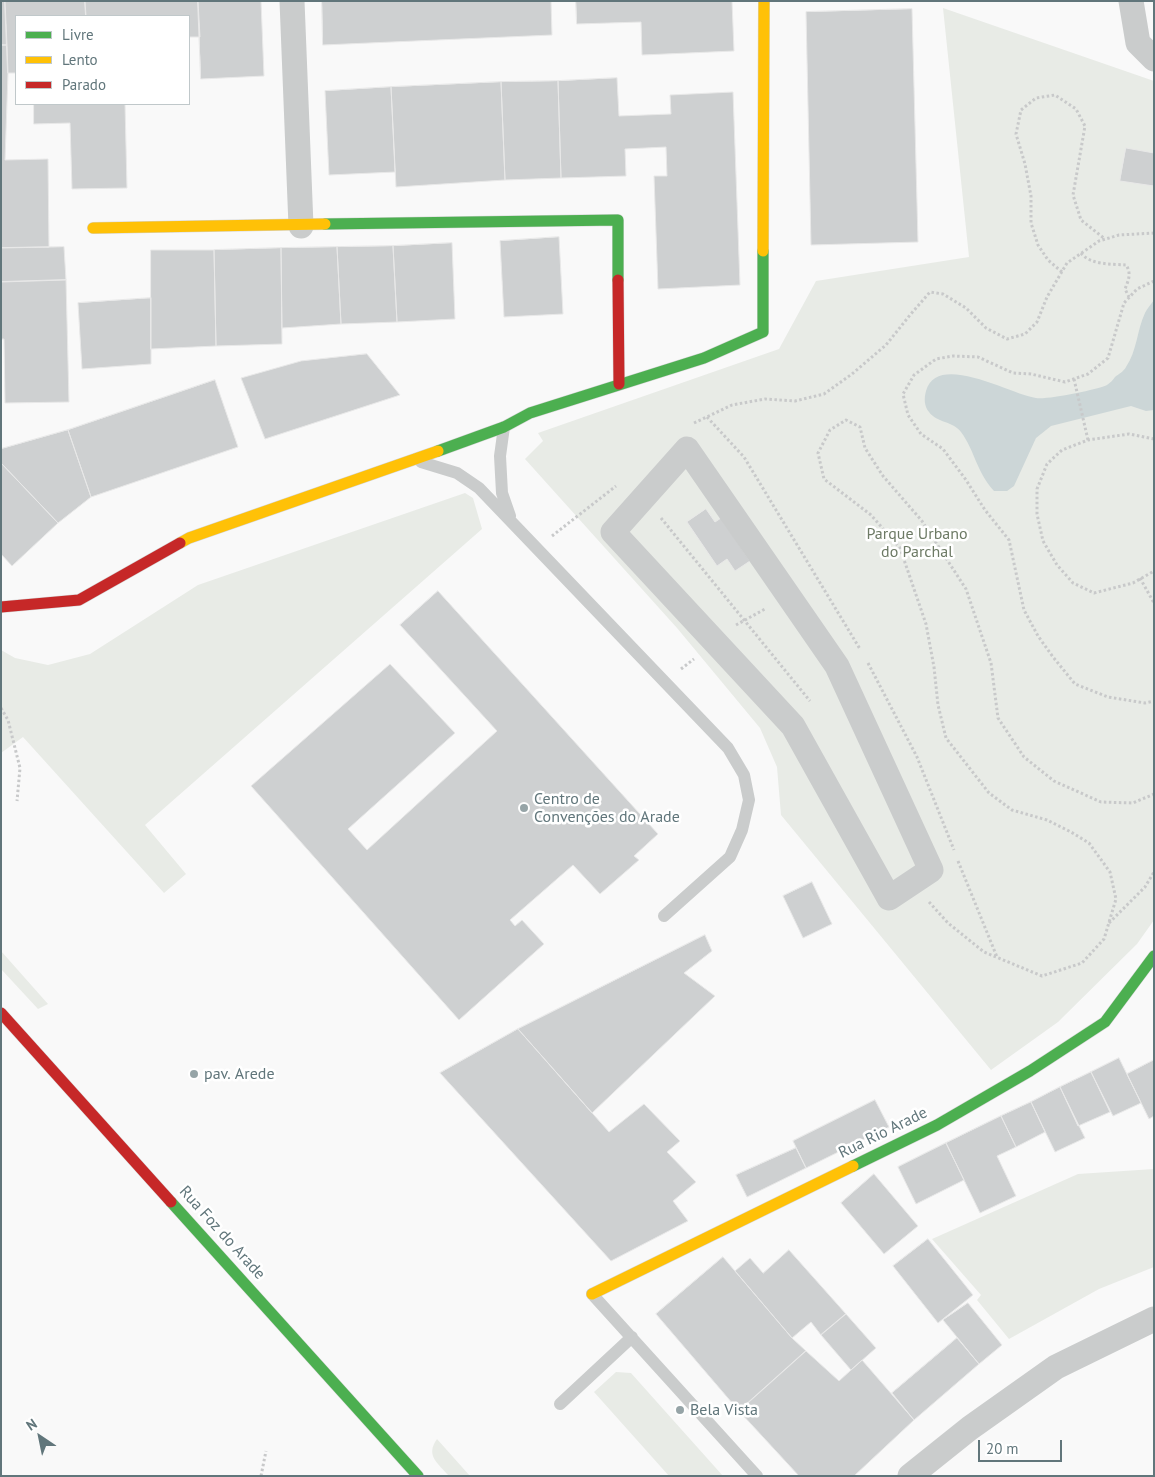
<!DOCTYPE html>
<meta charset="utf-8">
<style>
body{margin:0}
#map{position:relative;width:1155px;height:1477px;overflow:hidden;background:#f9f9f9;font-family:"PT Sans",sans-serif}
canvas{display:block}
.frame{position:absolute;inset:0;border:2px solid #61767b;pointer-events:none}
.legend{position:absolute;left:15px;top:15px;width:175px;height:90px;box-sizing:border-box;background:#fff;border:1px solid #c0c8ca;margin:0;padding:6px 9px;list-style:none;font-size:15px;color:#61767b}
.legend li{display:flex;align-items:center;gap:10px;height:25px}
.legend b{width:25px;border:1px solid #c0c8ca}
.north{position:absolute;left:15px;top:1412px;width:50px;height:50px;-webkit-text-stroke:4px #fff;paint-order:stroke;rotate:326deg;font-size:14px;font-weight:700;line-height:20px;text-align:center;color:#61767b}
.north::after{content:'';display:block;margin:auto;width:18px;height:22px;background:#61767b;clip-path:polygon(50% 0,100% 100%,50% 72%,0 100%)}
.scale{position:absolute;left:978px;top:1440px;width:84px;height:22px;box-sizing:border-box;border:2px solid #61767b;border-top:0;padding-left:6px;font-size:15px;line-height:18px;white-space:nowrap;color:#61767b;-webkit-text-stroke:4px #fff;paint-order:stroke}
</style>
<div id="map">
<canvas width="1155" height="1477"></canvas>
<div class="frame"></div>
<ul class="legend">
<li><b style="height:6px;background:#4caf50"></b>Livre</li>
<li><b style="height:6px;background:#ffc107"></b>Lento</li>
<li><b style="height:6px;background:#c62828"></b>Parado</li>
</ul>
<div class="north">N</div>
<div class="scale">20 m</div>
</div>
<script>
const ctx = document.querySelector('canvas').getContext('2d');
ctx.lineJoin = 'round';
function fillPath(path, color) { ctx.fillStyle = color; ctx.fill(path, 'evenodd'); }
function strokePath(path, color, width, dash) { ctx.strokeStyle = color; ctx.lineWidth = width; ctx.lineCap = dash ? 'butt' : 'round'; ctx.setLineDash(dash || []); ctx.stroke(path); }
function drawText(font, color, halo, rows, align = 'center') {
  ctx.font = font + ' "PT Sans",sans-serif'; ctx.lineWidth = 5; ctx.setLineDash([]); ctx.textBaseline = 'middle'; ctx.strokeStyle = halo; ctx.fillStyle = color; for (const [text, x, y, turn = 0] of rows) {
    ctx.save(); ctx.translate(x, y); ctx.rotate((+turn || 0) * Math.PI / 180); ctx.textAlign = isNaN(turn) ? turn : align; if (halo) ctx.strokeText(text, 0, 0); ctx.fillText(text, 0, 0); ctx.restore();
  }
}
fillPath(new Path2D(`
 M943,8L1154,81V920L1137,944L1058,1022L991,1070L781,815L777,767L760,728L677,628L525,459L543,441L538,433L779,349L816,281L969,257Z
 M465,493L473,498L482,529L145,825L186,874L164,893L23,737L1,753V650L15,658L48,665L90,654L198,585Z
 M1,951L48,1004L38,1009L1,969Z
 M1154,1169V1267L1099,1289L1009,1339L977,1300L981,1295L932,1239L1078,1174Z
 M616,1372L631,1373L723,1476H669L594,1392Z
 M437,1439L470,1476H449C438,1463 425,1456 437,1439Z`), '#e8ebe6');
fillPath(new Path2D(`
 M1154,300V410L1146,411L1131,406L1051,426L1036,438L1014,486L1007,491H994C976,471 975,451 961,432C953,421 937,423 929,412C924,406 924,398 926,391C937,351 1012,395 1036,398C1047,400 1096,390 1107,385C1110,383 1113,380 1115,377C1119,374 1124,371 1126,367C1137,351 1137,330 1145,313C1147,309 1151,304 1154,300Z`), '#ccd6d7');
const building = new Path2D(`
 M1,1H5L7,45H1Z
 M5,1H85L86,16H16V73H8Z
 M85,1H198L200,37H189V16H86Z
 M198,1H261L264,76L201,79Z
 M322,1H551L552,35L323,45Z
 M576,1H732L734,51L642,55L641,22L577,24Z
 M912,9L918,242L811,245L806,12Z
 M1,45H7L8,73L5,160L48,159L49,247L1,248Z
 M617,78L619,116L671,114L670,95L733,92L740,285L658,289L654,176H667L666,147L625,149L626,176L561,178L558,81Z
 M558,81L561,178L505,180L501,82Z
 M501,82L505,180L396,187L391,87Z
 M391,87L395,172L329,175L325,91Z
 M34,104H125L127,188L72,189L70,123L34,124Z
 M1126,148L1154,153V186L1120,181Z
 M559,237L563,314L504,317L500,241Z
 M452,243L455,319L397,322L393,246Z
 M393,246L397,322L341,324L337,247Z
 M64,247L66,280L1,282V248Z
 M337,247L341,324L282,328L281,248Z
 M281,248L282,344L216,346L214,250Z
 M151,250H214L216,346L151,349Z
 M66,280L69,402L5,403L4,339H1V282Z
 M151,298V364L82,369L78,303Z
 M367,354L400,395L265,439L241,378L301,361Z
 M215,380L238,447L91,497L68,430Z
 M68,430L91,497L58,523L1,463V449Z
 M1,463L58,523L12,566L1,554Z
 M706,509L715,522L721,518L750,561L735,571L727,559L717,566L687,522Z
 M438,591L658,834L634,856L639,860L600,894L573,865L510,920L515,926L522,920L544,944L459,1020L251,786L390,664L455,733L348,829L367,850L497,731L400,625Z
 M812,882L832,924L803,938L783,896Z
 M705,935L712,951L684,973L715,996L592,1113L518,1029Z
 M518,1029L609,1132L644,1104L680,1141L667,1152L696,1182L673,1201L688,1221L611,1261L440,1073Z
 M1119,1058L1141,1103L1113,1116L1091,1072Z
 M1154,1060V1116L1149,1119L1127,1074Z
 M1091,1072L1110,1112L1078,1126L1060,1087Z
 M1060,1087L1085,1138L1055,1152L1031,1102Z
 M875,1100L889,1127L806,1168L793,1141Z
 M1031,1102L1045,1132L1016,1147L1001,1116Z
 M1001,1116L1016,1147L997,1156L1016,1196L980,1213L946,1143Z
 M946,1143L964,1180L916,1204L898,1167Z
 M796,1148L806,1168L747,1197L736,1175Z
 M874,1174L918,1226L884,1254L841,1203Z
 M928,1239L973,1295L938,1323L893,1266Z
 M789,1250L846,1314L821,1335L811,1322L792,1338L735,1271L750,1258L763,1273Z
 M723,1257L792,1338L806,1351L739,1411L656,1314Z
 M968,1303L1002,1345L979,1364L943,1320Z
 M846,1314L876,1348L851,1370L821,1335Z
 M957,1338L979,1364L914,1420L892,1393Z
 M806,1351L839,1381L862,1360L914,1420L854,1476H799L739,1411Z`);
fillPath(building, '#ced0d1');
strokePath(building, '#e8e8e8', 1);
const fast = new Path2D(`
 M325,224L618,220V280
 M438,451L504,427L530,413L704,358L763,332V251
 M853,1166L937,1125L1030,1071L1105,1022L1154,956
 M171,1202L418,1476`);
const slow = new Path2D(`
 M93,228L325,224
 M763,251L764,1
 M180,543L189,538L438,451
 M592,1294L853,1166`);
const jam = new Path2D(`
 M618,280L619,384
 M1,607L79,600L180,543
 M1,1013L171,1202`);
strokePath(fast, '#d4d5d5', 12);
strokePath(slow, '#d4d5d5', 12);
strokePath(jam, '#d4d5d5', 12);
strokePath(new Path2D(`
 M1081,253C1090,265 1112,264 1126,265C1132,274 1128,281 1125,289L1129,297
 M1062,272L1048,260L1038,245L1031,223V196L1025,164L1016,134L1021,110L1036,98L1055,95L1076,109L1085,126L1073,195L1081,220L1105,239
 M1154,281L1137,289L1124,303L1108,358L1088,374L1065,382L1031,374L1013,373L978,357L953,356L936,359L914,375L903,394L908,415L921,434L943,449L966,480L985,510L1009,540L1024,610L1038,636L1053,657L1075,684L1108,697L1145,703L1154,701
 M1074,379L1088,440
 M707,417L744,457L860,649
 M694,423L732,405L765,399L795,401L824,394L852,374L886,345L910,315L930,292L943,294L966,308L986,328L1007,339L1025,334L1037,322L1047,297L1067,263L1099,241L1119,235L1154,233
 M1154,439L1129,434L1088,440L1062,450L1047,464L1037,489V514L1043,541L1057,565L1073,583L1094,593L1133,583L1154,571
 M661,518L810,701
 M552,536L616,486
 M1140,578L1154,603
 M736,625L765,609
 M868,663L917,757L954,850
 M681,669L694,659
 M1,708L8,720L20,768L17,801
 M958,861L997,957
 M929,902L948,923L984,952L1042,976L1082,963L1104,939L1116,899L1110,872L1089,843L1071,832L1047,820L1012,810L989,793L946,738L938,705L934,667L926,624L900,548L871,515L824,479L818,453L830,430L846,420L860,427L865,448L883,476L922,521L966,589L991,663L998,718L1024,757L1054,781L1101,802L1133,803L1154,794
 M1109,923L1145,887L1154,872
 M261,1476L266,1451`), '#c8c9ca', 3, [2.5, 2.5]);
strokePath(new Path2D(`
 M504,427L500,456L502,493L510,516
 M421,462L457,473L479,488L728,748L744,775L749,800L742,830L730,857L664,916
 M592,1294L757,1476
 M560,1404L632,1337`), '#cacccc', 12);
strokePath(new Path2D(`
 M292,1L301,226
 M1131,1L1138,43L1154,59
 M687,449L837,666L931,870L889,898L793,726L613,532Z
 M910,1476L970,1428L1056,1367L1154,1319`), '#cacccc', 25);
strokePath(fast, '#4caf50', 11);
strokePath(slow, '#ffc107', 11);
strokePath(jam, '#c62828', 11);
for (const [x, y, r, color] of [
 [524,808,5,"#96a4a7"],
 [194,1074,5,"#96a4a7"],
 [680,1410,5,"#96a4a7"]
]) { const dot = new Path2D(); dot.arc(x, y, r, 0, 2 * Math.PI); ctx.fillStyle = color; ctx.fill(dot); strokePath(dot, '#fff', 2); }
drawText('16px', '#6d7a65', '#fff', [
 ["Parque Urbano",917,534],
 ["do Parchal",917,552]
]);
drawText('16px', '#61767b', '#fff', [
 ["Centro de",534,799],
 ["Convenções do Arade",534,817],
 ["pav. Arede",204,1074],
 ["Bela Vista",690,1410]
], 'left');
drawText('16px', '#61767b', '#fff', [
 ["Rua Rio Arade",883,1133,-26],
 ["Rua Foz do Arade",222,1233,48]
]);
</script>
